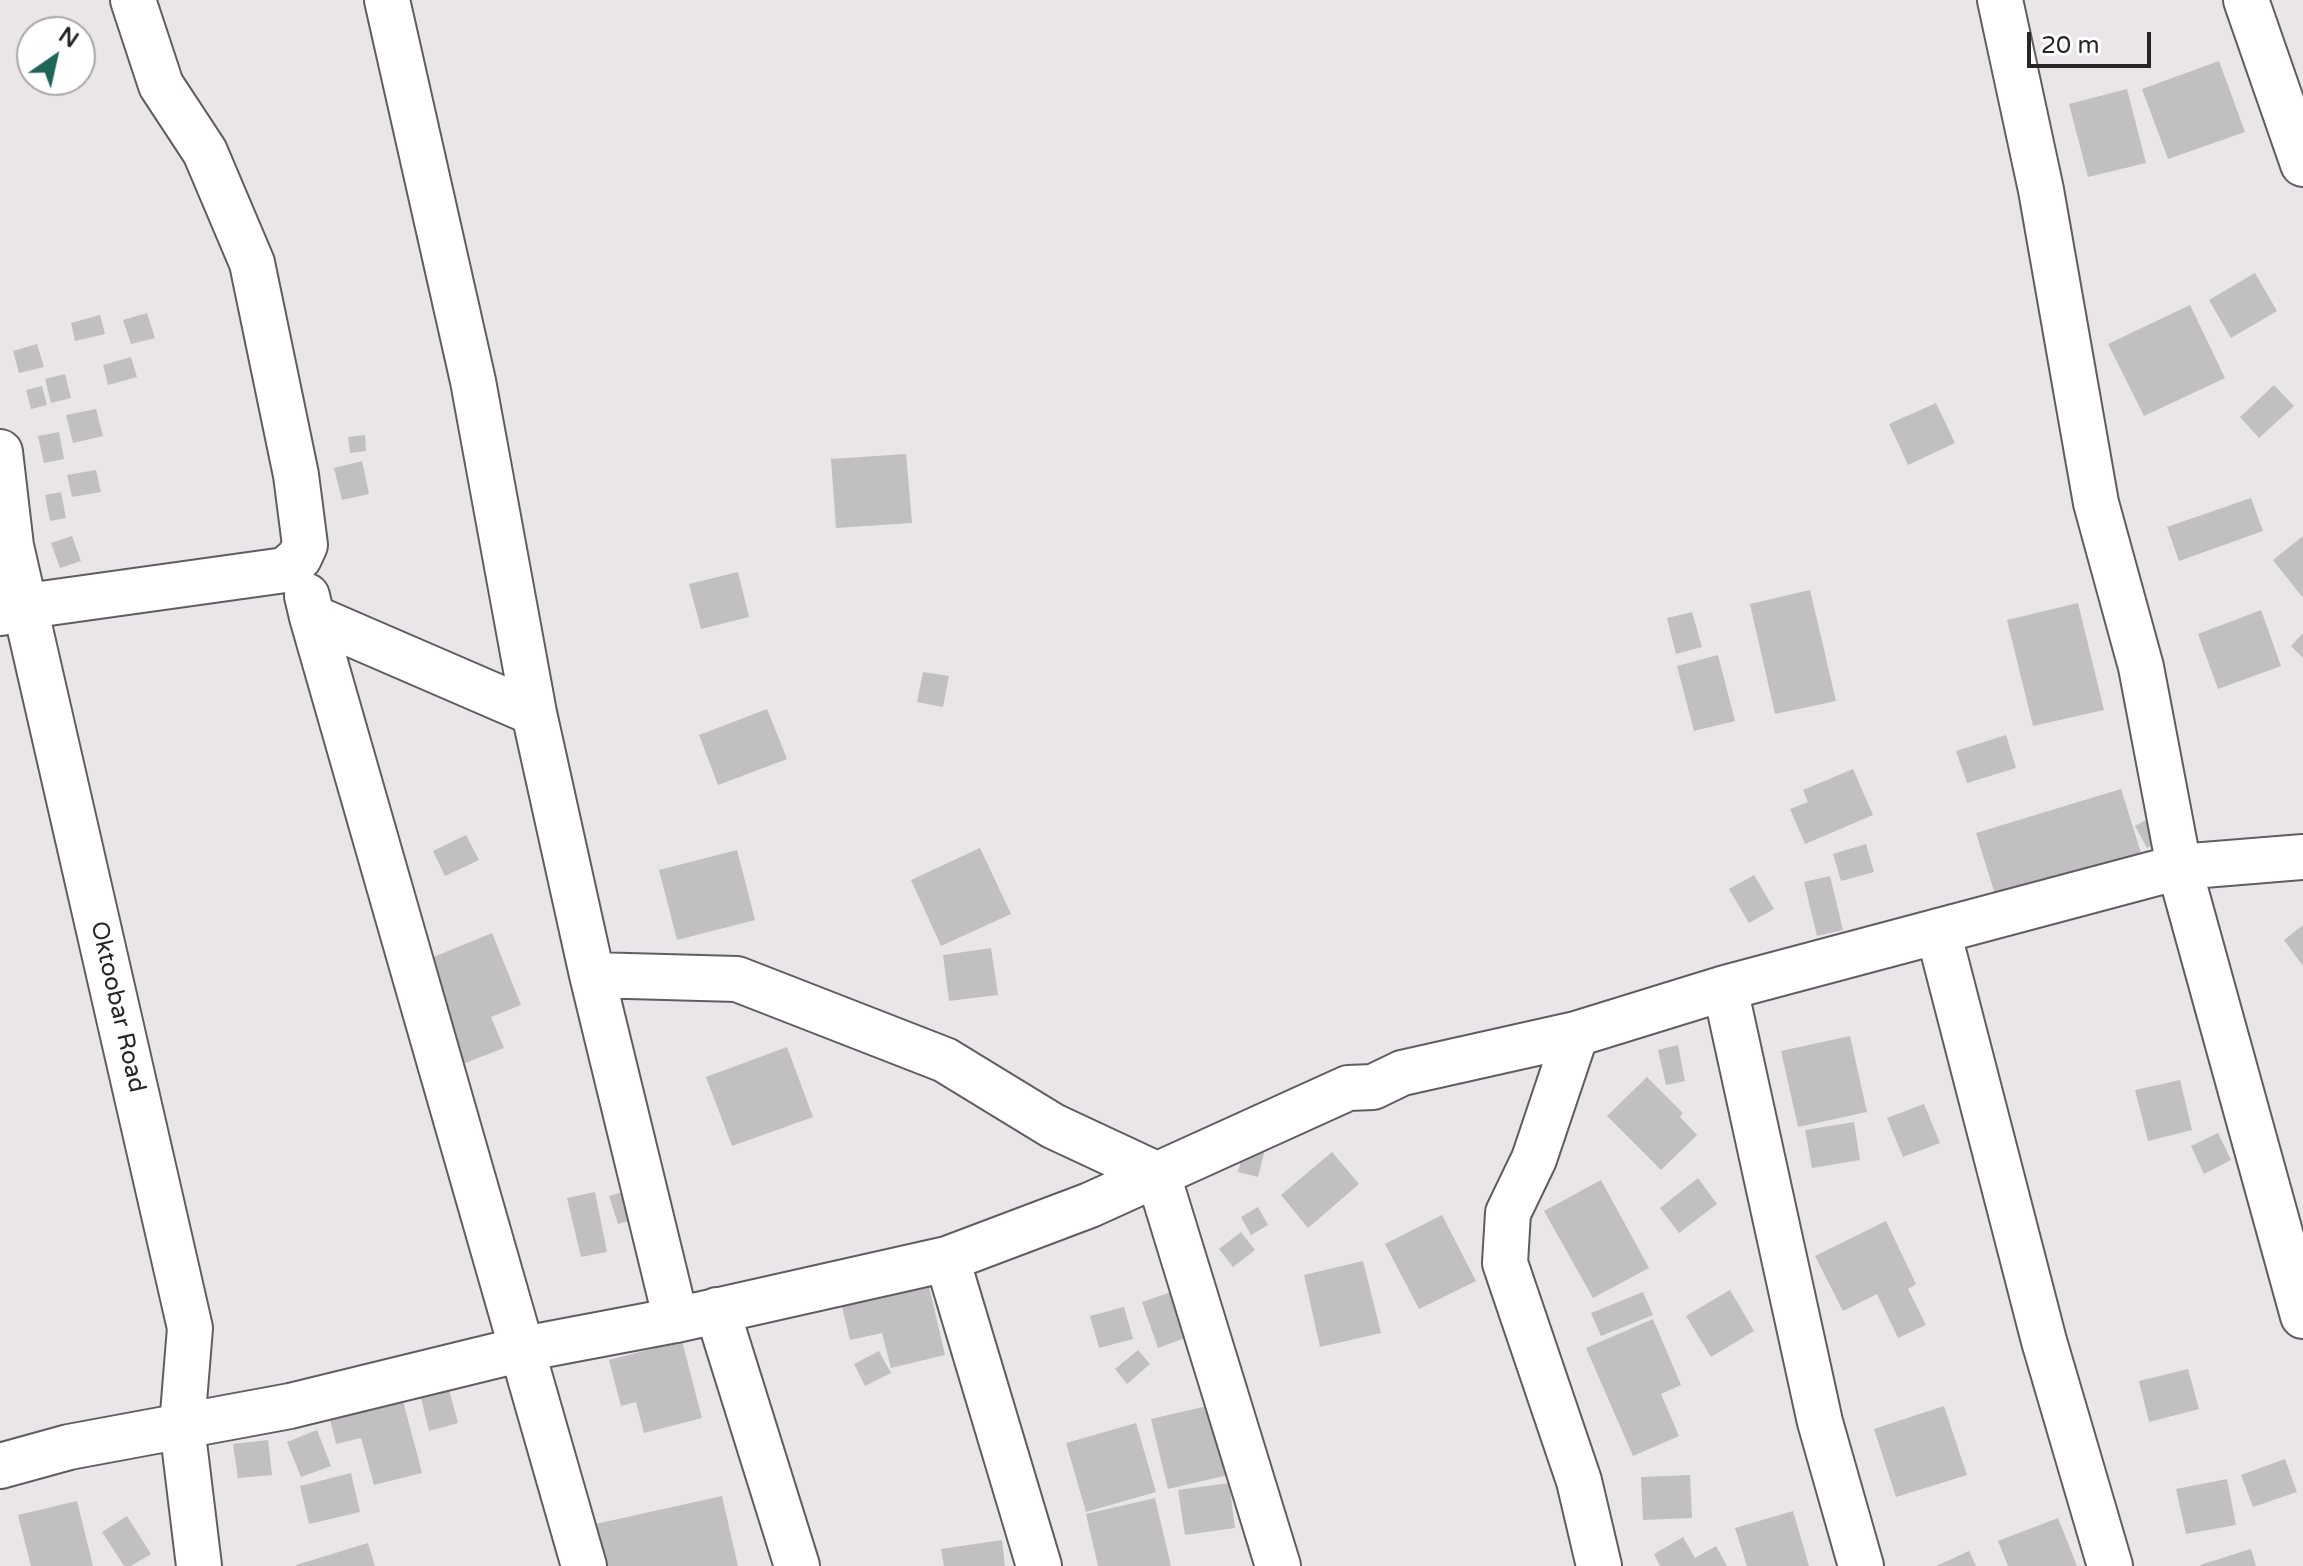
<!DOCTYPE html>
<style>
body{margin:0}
#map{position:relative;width:2303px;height:1566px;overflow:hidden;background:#e9e5e8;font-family:"Varela Round",sans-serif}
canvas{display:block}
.north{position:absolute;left:16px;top:16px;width:80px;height:80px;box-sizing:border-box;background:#fff;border:2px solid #a9a8a8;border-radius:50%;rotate:34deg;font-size:22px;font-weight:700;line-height:32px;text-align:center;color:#272526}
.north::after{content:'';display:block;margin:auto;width:28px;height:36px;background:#1f6557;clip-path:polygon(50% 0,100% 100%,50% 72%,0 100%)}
.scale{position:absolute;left:2027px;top:32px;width:124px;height:36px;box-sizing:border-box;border:4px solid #272526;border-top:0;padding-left:10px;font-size:24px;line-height:28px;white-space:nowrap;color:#272526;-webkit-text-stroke:6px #fff;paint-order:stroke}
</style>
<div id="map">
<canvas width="2303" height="1566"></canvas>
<div class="north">N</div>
<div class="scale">20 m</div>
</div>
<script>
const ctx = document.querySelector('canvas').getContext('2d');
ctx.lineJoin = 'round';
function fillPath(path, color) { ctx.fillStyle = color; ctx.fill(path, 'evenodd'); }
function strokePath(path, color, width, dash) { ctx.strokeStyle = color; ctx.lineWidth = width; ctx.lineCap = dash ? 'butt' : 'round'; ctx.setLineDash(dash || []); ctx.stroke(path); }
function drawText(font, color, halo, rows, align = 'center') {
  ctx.font = font + ' "Varela Round",sans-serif'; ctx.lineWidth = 6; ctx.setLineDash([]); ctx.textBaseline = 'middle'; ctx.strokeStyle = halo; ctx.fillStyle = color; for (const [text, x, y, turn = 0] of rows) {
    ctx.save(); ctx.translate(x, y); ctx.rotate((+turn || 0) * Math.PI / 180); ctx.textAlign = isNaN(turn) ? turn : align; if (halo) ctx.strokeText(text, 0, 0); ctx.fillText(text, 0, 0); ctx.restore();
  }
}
fillPath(new Path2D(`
 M2219,61L2245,132L2168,159L2142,89Z
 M2127,89L2146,163L2088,177L2069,104Z
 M2255,273L2277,311L2231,338L2209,300Z
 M2190,305L2225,378L2144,416L2108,344Z
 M147,313L155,338L131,344L123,320Z
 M100,315L105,334L75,341L71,323Z
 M37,344L44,367L19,373L13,351Z
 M131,357L137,377L108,385L103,365Z
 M65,374L71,398L51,403L45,379Z
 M2274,385L2294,406L2259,438L2240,417Z
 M42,386L47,405L31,409L26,390Z
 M1936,403L1955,443L1908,465L1889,424Z
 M96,409L103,436L73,443L66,415Z
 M59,432L64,459L44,463L38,436Z
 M365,435L366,451L350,453L348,437Z
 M906,454L912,523L836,528L831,459Z
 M362,461L369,494L342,500L334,468Z
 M96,470L101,492L72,497L67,475Z
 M61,492L66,518L50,521L45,495Z
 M2251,498L2263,531L2179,561L2167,527Z
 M72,536L81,561L60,568L51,543Z
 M2303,536V598L2273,560Z
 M738,572L749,617L701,629L689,584Z
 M1810,590L1836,701L1775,714L1750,604Z
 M2078,603L2104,710L2033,726L2007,620Z
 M2261,610L2281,666L2218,689L2198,634Z
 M1692,612L1702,647L1676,654L1667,618Z
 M2303,633V658L2291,646Z
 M1718,655L1735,721L1694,731L1677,666Z
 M923,672L949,676L943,707L917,702Z
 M767,709L787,759L718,785L699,735Z
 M2006,735L2016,768L1967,783L1956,751Z
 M1853,769L1873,815L1805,844L1790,809L1808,802L1803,790Z
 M2121,789L2142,856L1997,901L1976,833Z
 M2162,811L2174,833L2147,848L2135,826Z
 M466,835L479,860L445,876L433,851Z
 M1866,844L1874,872L1841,881L1833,854Z
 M980,848L1011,914L941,946L911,880Z
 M737,850L755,920L677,940L659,870Z
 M1754,875L1774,909L1749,923L1729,889Z
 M1830,876L1843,930L1817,936L1804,882Z
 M2303,925V966L2284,940Z
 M492,933L521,1005L491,1017L504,1048L460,1065L419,963Z
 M991,948L998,995L949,1001L943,955Z
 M1850,1036L1867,1112L1798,1127L1781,1051Z
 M1678,1045L1685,1081L1666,1085L1658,1050Z
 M787,1047L813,1117L732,1146L706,1077Z
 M1647,1077L1683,1113L1680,1117L1697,1135L1661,1170L1607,1116Z
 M2180,1080L2192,1130L2148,1141L2135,1090Z
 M1924,1104L1940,1143L1903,1157L1887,1118Z
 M1854,1122L1860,1160L1812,1168L1805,1130Z
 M2218,1133L2231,1160L2204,1174L2191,1146Z
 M1245,1143L1265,1149L1258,1177L1238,1172Z
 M1332,1152L1359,1184L1308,1228L1281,1195Z
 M1698,1178L1717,1204L1679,1233L1660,1208Z
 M1601,1180L1649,1268L1593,1298L1544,1211Z
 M643,1186L651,1215L618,1224L609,1196Z
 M595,1192L607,1252L581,1257L567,1198Z
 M1258,1207L1268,1225L1251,1235L1241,1217Z
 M1442,1215L1476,1281L1419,1309L1385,1244Z
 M1886,1221L1916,1284L1908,1289L1926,1325L1898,1338L1877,1294L1843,1311L1815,1256Z
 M1241,1232L1255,1250L1233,1267L1219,1249Z
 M1363,1261L1381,1333L1320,1347L1304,1275Z
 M928,1282L945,1355L891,1368L882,1333L850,1340L841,1303Z
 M1730,1290L1754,1331L1711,1357L1686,1316Z
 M1174,1291L1190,1336L1158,1348L1142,1302Z
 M1643,1292L1653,1315L1601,1336L1591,1313Z
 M1124,1307L1133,1339L1099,1348L1090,1316Z
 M1653,1319L1681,1385L1661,1394L1679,1436L1633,1456L1586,1348Z
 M682,1341L702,1418L644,1433L636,1402L621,1406L609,1360Z
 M1138,1350L1150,1364L1127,1384L1115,1369Z
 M879,1351L891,1373L865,1386L854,1364Z
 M2188,1369L2199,1409L2149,1422L2139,1381Z
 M445,1375L458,1423L429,1431L417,1382Z
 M402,1397L422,1473L374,1485L361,1438L336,1444L329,1415Z
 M1220,1403L1237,1473L1168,1489L1151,1419Z
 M1944,1406L1967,1475L1896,1497L1874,1429Z
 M1136,1423L1156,1492L1086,1512L1066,1443Z
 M317,1430L331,1466L301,1477L287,1442Z
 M268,1440L272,1475L238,1478L233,1444Z
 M2285,1459L2297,1492L2253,1507L2241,1475Z
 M351,1473L360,1512L309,1524L300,1486Z
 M1690,1475L1692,1518L1643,1520L1641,1477Z
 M2227,1479L2236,1525L2186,1534L2176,1489Z
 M1229,1483L1235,1528L1185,1535L1178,1490Z
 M722,1496L738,1566H582L573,1529Z
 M1155,1498L1171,1566H1098L1086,1514Z
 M77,1501L93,1566H31L18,1515Z
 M1793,1511L1809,1566H1747L1735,1528Z
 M127,1516L151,1554L131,1566H124L102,1532Z
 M2058,1518L2077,1566H2008L1998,1541Z
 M1683,1537L1695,1558L1716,1546L1727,1566H1660L1654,1554Z
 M1002,1540L1005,1566H944L941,1549Z
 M368,1543L375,1566H296V1565Z
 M2251,1549L2256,1566H2200V1565Z
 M1969,1551L1976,1566H1936Z`), '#c2bfc2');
const minor = new Path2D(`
 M387,0L473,381L534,713L592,975L676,1320
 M2000,0L2041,190L2096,503L2141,667L2179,867L2303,1316
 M2246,0L2303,164
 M0,452L11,546L190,1328L182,1426L199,1566
 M307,596L312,617L534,713
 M1,613L27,606L285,570L299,558L305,545L296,475L252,263L205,152L161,85L133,0
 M312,617L584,1566
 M1938,931L2044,1341L2110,1566
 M592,975L737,979L945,1060L1053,1126L1158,1175L1278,1566
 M1725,988L1820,1422L1861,1566
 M1576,1034L1534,1159L1508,1213L1505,1263L1579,1481L1599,1566
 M947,1259L1039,1566
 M717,1310L797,1566
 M0,1466L69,1447L290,1406L523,1349L676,1320L947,1259L1090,1205L1348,1088L1373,1087L1402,1073L1576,1034L1725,988L2179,867L2303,857`);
strokePath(minor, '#605d60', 48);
strokePath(minor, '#fff', 44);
drawText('24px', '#272526', '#fff', [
 ["Oktoobar Road",117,1007,77]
]);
</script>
